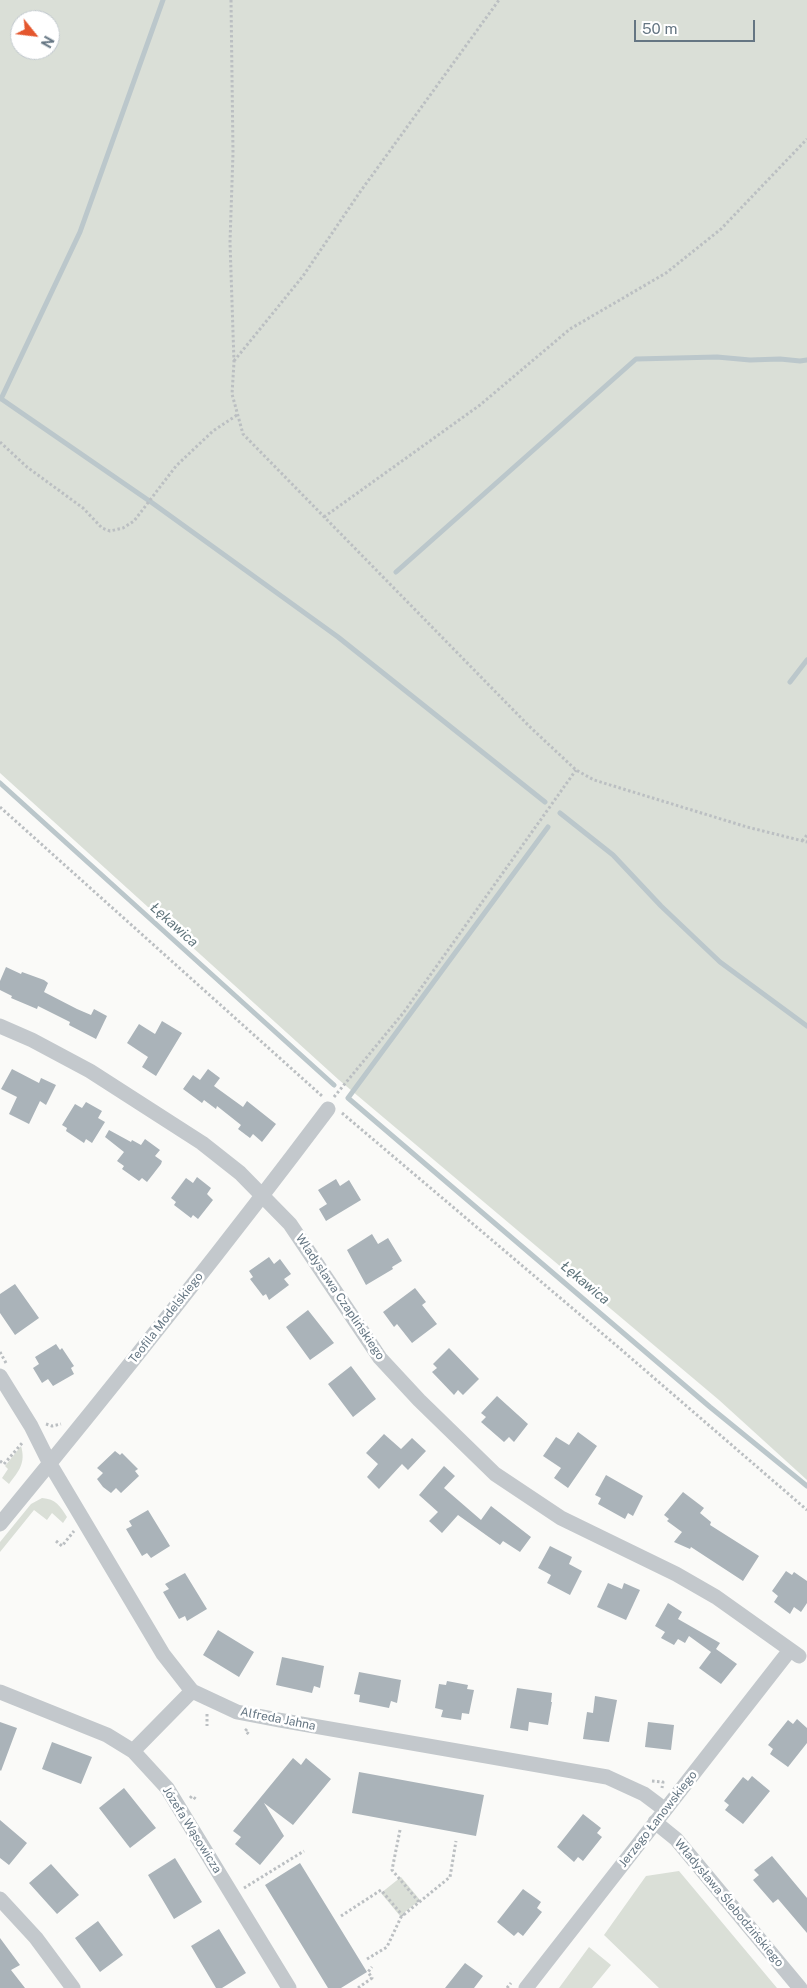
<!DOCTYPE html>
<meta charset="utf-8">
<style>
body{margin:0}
#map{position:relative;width:807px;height:1988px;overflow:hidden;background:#fafaf8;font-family:"Public Sans",sans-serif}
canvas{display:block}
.north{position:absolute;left:10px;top:10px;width:50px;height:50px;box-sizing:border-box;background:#fff;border:1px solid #c1c8cd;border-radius:50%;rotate:119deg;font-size:14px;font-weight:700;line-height:20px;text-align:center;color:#657683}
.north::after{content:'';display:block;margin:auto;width:18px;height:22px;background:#e4572e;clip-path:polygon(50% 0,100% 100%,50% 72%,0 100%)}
.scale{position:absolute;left:634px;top:20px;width:121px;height:22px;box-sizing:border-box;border:2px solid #657683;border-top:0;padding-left:6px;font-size:15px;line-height:18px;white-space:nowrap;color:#657683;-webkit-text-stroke:4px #fff;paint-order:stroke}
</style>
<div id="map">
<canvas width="807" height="1988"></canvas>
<div class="north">N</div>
<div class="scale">50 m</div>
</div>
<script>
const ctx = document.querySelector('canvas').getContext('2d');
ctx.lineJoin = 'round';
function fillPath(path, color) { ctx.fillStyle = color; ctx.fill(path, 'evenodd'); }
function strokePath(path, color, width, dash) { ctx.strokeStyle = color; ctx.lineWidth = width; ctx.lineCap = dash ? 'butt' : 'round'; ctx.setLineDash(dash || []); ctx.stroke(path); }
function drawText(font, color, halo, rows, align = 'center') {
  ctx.font = font + ' "Public Sans",sans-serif'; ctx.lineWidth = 5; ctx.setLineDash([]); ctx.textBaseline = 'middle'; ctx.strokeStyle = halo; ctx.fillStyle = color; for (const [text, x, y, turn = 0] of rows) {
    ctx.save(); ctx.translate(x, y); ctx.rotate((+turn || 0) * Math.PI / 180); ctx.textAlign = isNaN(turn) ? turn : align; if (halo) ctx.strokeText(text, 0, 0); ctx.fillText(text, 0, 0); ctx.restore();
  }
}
fillPath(new Path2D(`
 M0,0H807V1480L719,1400L339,1080L0,773ZM20,20H50V50H20Z
 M21,1446C26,1463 19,1471 9,1484L2,1478L8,1469L5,1466Z
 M42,1498C56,1499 60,1506 67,1517L63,1523L52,1513L47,1520L34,1510L0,1552V1542L31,1504Z
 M679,1871L777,1988H659L604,1935L646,1876Z
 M401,1877L420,1900L400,1916L381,1893Z
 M589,1947L611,1965L592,1988H559Z`), '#dadfd7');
strokePath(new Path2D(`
 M0,398L148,500
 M1,399L80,232L163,0
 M151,502L338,637L545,802
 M396,572L636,359L717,357L750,360L780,359L800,361L807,360
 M790,682L807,660
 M0,783L334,1085
 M560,813L613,855L661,906L720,962L807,1026
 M548,827L348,1098L710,1407L807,1486`), '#bbc7cb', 5);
fillPath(new Path2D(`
 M6,967L21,974L22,972L44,980L48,983L44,992L77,1009L91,1015L94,1009L107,1016L96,1039L69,1025L70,1022L38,1006L37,1009L11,998L12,996L0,990V981Z
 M162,1021L182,1033L156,1076L142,1067L148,1057L127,1043L139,1024L155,1034Z
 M12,1069L39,1083L41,1078L56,1085L46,1105L40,1101L29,1124L9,1114L17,1097L1,1089Z
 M208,1069L220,1078L214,1086L243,1107L247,1101L276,1124L262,1142L253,1134L250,1138L238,1129L241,1125L217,1106L216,1109L204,1100L202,1103L183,1089L193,1075L200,1080Z
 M86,1102L102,1111L98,1118L105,1122L92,1143L86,1139L84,1143L66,1131L67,1128L62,1125L75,1104L82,1108Z
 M109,1130L131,1142L132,1140L141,1145L145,1139L160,1150L155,1156L162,1161L161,1164L147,1182L142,1178L139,1181L122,1169L124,1166L117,1161L124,1152L105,1137Z
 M197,1177L211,1188L207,1194L213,1200L198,1219L193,1215L191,1218L174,1205L176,1202L171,1198L186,1178L193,1183Z
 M336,1179L340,1186L349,1180L361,1200L326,1221L319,1209L327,1204L318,1190Z
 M372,1234L378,1244L388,1238L402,1261L392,1267L393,1269L366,1285L347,1250Z
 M269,1257L274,1264L280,1259L291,1274L284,1279L289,1285L269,1300L266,1294L263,1296L250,1279L253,1277L249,1271Z
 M15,1284L39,1318L15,1335L0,1313V1294Z
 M415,1288L426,1302L422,1305L437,1324L412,1343L397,1324L394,1327L383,1312Z
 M308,1310L334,1343L310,1360L286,1327Z
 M56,1344L60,1350L62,1348L74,1366L71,1368L74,1374L53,1386L48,1379L42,1383L33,1368L39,1364L35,1357Z
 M449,1348L479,1379L463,1395L458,1390L454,1395L432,1372L437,1368L433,1364Z
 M351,1366L376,1399L353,1417L328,1384Z
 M497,1396L528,1424L514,1442L509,1437L504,1442L481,1422L486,1417L481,1413Z
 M578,1432L597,1446L568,1488L554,1478L561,1468L543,1456L556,1437L569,1445Z
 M384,1434L401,1449L412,1438L426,1451L408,1470L402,1464L379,1489L367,1477L378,1464L366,1453Z
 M115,1451L120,1455L122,1453L138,1469L135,1471L139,1476L121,1493L116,1488L111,1493L103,1487L97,1479L103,1473L97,1468Z
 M444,1466L455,1476L444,1488L481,1520L491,1506L531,1537L520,1552L503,1541L500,1545L458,1515L442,1533L429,1521L438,1512L419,1495Z
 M606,1475L643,1496L633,1516L628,1513L625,1519L598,1504L601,1498L595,1495Z
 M683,1492L704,1508L700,1513L711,1522L710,1525L759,1556L743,1581L691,1547L690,1549L674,1542L682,1532L667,1521L669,1519L664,1515Z
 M148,1510L170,1546L151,1558L147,1553L142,1556L126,1529L132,1526L129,1521Z
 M550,1546L572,1557L569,1564L582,1571L570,1595L547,1583L551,1575L538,1568Z
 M786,1571L792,1575L794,1572L807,1581V1603L801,1612L794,1607L790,1614L774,1602L778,1596L772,1591Z
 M185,1573L207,1609L187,1621L185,1616L179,1619L163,1592L169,1589L165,1584Z
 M608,1583L622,1589L624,1583L640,1590L626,1620L597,1607Z
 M668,1603L682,1612L678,1619L720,1643L716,1649L737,1664L721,1684L699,1668L711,1652L689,1636L685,1643L678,1639L674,1645L661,1638L665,1632L655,1626Z
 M218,1630L254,1652L239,1677L203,1655Z
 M282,1657L324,1666L320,1688L314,1686L312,1693L276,1685Z
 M359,1672L401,1680L397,1703L391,1701L389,1708L359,1702L360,1695L354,1694Z
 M447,1681L468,1685L467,1689L474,1690L469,1714L462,1713L461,1720L441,1717L443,1710L435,1708L439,1684L446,1685Z
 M517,1688L552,1693L551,1702H552L548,1725L529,1722L528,1731L510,1728Z
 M595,1696L617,1700L609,1742L583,1739L587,1712L593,1713Z
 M797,1719L807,1728V1743L788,1767L770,1754L773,1749L768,1745L788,1720L793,1724Z
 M0,1722L17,1728L1,1771L0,1770Z
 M648,1722L674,1725L671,1750L645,1747Z
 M52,1742L92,1757L81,1784L42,1769Z
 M293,1758L301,1765L306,1758L331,1779L293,1825L264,1803L284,1836L260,1865L235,1844L241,1837L233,1831Z
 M359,1772L484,1795L476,1836L352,1813Z
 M752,1776L770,1791L743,1824L725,1810L729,1805L724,1801L743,1777L748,1781Z
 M124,1788L156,1828L130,1848L99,1808Z
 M583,1814L601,1828L597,1833L602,1837L583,1861L578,1857L574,1862L557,1847Z
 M0,1820L27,1843L9,1865L0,1858Z
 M772,1856L807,1898V1933L778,1899L773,1903L753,1880L759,1875L754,1870Z
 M175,1858L202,1902L174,1919L148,1875Z
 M300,1863L367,1972L341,1988H328L265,1885Z
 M51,1864L79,1895L57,1914L29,1883Z
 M523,1889L541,1902L537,1908L542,1912L523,1936L518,1932L514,1936L497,1922Z
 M98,1921L123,1955L100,1972L75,1938Z
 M219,1929L246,1973L222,1988H216L191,1946Z
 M0,1938L20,1965L11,1970L25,1988H0Z
 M465,1963L483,1976L474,1988H445Z`), '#aab3b9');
strokePath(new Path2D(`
 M231,0L233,153L230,242L234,362L232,394L243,434L529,726L576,770L594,780L747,827L807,842
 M234,361L303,276L360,192L499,0
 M0,442L27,467L83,508L102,528L110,531L123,528L134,521L176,466L213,431L237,415
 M324,517L480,405L570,329L666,273L721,229L807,139
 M0,807L322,1096
 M802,841L807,835
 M334,1097L404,1012L576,770
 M342,1113L617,1346L807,1510
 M0,1352L6,1363
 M46,1424L52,1426L61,1424
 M0,1461L4,1464L23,1442
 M56,1541L62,1546L74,1531
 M207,1714V1726
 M247,1729L245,1731L250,1735
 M652,1781L663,1782L662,1788
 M190,1798L192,1796L197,1800
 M400,1830L392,1870L419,1902
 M244,1888L304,1851
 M341,1916L381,1890L403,1916
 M367,1959L387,1947L401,1917L450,1877L456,1841
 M358,1988L372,1978L368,1972L372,1967
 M507,1988L511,1983`), '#bbbfc2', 3, [2.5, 2.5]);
strokePath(new Path2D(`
 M0,1026L32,1040L90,1071L202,1143L240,1173L290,1224L380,1358L419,1400L495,1474L561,1518L676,1574L716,1597L799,1656
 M0,1376L31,1426L50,1464L163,1654L181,1677L192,1691L237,1712L279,1720L607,1777L644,1794L664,1809
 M0,1524C112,1388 222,1250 328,1109
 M0,1692L107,1735L133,1751L167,1788L289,1988
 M133,1751L192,1691
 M655,1822L676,1839L800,1988
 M0,1899L36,1938L73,1988
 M526,1988L790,1650`), '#c3c8cc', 15);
drawText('12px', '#657683', '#fff', [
 ["Władysława Czaplińskiego",340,1297,56],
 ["Teofila Modelskiego",166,1318,-52],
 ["Alfreda Jahna",278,1719,11],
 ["Jerzego Łanowskiego",658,1819,-52],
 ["Józefa Wąsowicza",192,1830,58],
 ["Władysława Ślebodzińskiego",729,1903,50]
]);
drawText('italic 14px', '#60757c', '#fff', [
 ["Łękawica",174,925,42],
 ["Łękawica",585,1283,40]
]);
</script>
